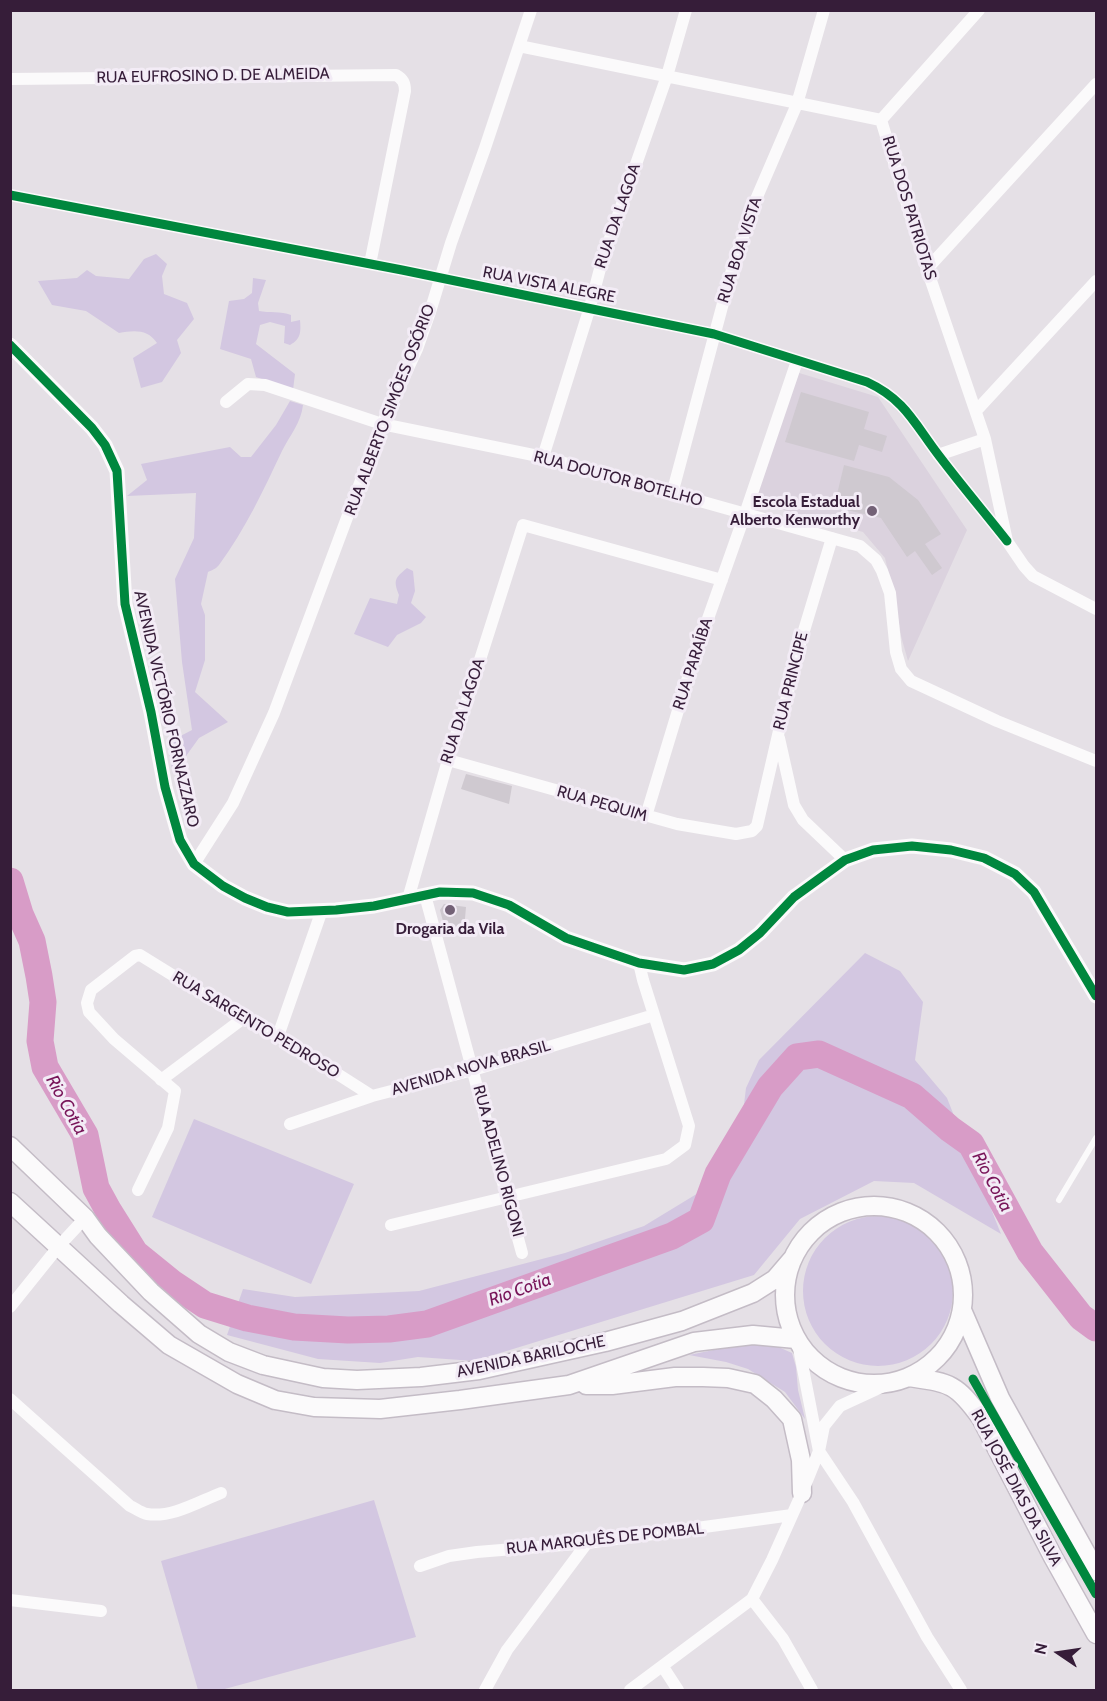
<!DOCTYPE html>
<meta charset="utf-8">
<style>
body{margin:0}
#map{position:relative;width:1107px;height:1701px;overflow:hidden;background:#e5e0e6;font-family:Cabin,sans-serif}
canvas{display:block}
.frame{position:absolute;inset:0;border:12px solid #361d39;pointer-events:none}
.north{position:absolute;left:1029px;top:1623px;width:60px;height:60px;-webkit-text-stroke:4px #f3ecf6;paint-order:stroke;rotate:283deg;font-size:16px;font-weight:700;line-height:24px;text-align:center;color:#361d39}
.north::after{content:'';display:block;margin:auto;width:21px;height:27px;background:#361d39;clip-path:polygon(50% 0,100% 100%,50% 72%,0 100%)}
</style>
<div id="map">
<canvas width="1107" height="1701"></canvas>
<div class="frame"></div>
<div class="north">N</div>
</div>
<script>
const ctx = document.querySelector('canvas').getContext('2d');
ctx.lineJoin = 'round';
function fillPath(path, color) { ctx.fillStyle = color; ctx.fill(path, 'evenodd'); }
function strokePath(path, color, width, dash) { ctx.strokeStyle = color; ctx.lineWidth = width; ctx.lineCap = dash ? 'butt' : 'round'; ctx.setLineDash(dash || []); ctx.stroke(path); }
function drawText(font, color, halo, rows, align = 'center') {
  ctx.font = font + ' Cabin,sans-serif'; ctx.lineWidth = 6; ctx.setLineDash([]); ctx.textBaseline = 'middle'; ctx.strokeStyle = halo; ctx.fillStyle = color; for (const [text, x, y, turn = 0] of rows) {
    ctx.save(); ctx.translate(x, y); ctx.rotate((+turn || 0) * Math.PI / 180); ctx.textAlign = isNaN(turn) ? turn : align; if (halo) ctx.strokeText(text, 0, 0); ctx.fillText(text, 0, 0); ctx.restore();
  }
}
fillPath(new Path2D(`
 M796,372L878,397L967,530L908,661L901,636L896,605L885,558L863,532L755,502Z`), '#dbd2de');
fillPath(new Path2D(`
 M156,254L167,264L162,276L164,294L187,303L194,319L177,340L181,353L162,382L141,388L133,358L157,343C148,329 134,330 119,333L86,311L52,305L38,281L77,278L87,270L96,276L129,279L144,259Z
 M253,278L266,280L258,303L259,311C269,313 281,311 291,315V322L300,320C301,332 301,339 290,345L284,343L285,326L270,322L260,325L256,344L295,374L293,390L256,377L251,359L220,349L229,301L244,299L252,293Z
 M290,401L303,405C301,423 290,435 282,451C264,489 245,530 219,565C216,569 212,570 208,572L201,604L205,615V660L195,692L228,722L199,738L173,774L167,743L192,730L182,662L175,579L194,538L196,493L127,496L147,480L141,464L230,447L241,457H251L276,425Z
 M407,568L413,571L415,591L411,603L426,617L421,623L397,635L388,647L354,634L370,598L397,604L399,595C393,580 395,578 407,568Z
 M865,953L900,971L923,1002L915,1060L947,1098L1001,1234L914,1183L874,1181L800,1219L754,1275L474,1361L418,1357L380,1363L318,1359L227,1335L243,1289L295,1297L419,1291L565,1253L644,1226L736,1170L746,1088L759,1060Z
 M194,1119L354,1184L311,1284L152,1217Z
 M803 1291a75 75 0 1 1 150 0a75 75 0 1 1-150 0Z
 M767,1342L792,1353L796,1367L798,1390L805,1419L785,1392L748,1369L726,1362L689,1355L733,1346Z
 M374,1500L416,1637L221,1690H198L161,1561Z`), '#d3c7e1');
strokePath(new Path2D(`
 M10,881L20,914L32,941L39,976L43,1002L40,1041L45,1067L85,1135L96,1188L108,1210L135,1253L172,1283L205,1305L247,1318L294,1327L348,1330L389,1329L427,1324L672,1236L701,1220L718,1174L770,1087L797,1057L819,1054L912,1096L950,1129L971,1144L1030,1252L1081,1317L1096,1328`), '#d89cc7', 27);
fillPath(new Path2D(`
 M801,392L869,412L864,429L887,436L882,452L859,445L854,461L785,442Z
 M844,465L889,477L918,500L941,534L925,544L942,568L932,575L915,551L907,557L881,518L834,507Z
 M466,774L512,786L509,804L461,789Z
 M444,904L466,907L464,930L445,929L440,910Z`), '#cfc9d0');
const secondary = new Path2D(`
 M10,1146L85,1218L98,1236L151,1292L199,1334L229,1352L263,1365L323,1378L357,1380L421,1377L479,1370L605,1342L682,1321L753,1293L775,1279L793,1258
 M10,1202L121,1304L169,1345L237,1384L275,1400L314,1407L380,1409L460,1400L569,1385L694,1342L753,1335L796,1339
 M785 1295a89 89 0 1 1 178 0a89 89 0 1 1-178 0Z
 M962,1310L1000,1398L1096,1571
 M909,1377C950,1383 956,1383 981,1418L1053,1557L1096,1634
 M586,1385H612L675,1377H703L728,1378L755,1384L774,1399L792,1419L801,1460L802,1493`);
strokePath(secondary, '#c4bcc6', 21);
strokePath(new Path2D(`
 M1059,1200L1096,1138`), '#fbfafb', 6);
strokePath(new Path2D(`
 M519,46L881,120
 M10,79L396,75C403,79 405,83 405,91L370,264
 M881,120L927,269L985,439L1007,541L1024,566L1033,576L1096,609
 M881,120L979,10
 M10,195L402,270L714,334L867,382C906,400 915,425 940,457C962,486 985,513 1007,541
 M927,269L1096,84
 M226,402L248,384L265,385L382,424L543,457L860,546L876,560L882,571L890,593L896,652L901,669L911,681L997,721L1096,761
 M976,411L1096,281
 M938,455L985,439
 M543,457L590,307L602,261L667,76L686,10
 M672,494L734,262L757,197L797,104L824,10
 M779,738L794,805L803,820L845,860
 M448,760L677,824L736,834L752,831L757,826L796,657L832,538
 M646,816L693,661L745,514L797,361
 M194,864L233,803L274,713L382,424L417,349L430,312L451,243L485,148L531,10
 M425,895L522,1253
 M408,899L448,760L523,525L722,580
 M278,1036L322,910
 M161,1080L245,1017
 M290,1124L372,1096L473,1070L654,1015
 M138,1190L168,1128L175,1091L114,1039L89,1012L87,1003L91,990L135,956L140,955L224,1007L278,1036L372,1096
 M391,1225L666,1159L685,1145L689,1126L643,980L639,963
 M10,1307L59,1246L85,1218
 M798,1343L819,1451L853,1502L927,1637L961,1690
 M10,1399L130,1506C135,1508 141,1513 147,1514C172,1518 198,1502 221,1493
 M420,1566L449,1556L477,1552L587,1543L792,1515
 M752,1599L783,1639L812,1690
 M10,1600L101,1611
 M663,1667L678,1690
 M485,1690L507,1650L587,1543
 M630,1690L752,1599L772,1560L802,1493L819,1451L824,1426L840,1406L892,1382`), '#fbfafb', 12);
strokePath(new Path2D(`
 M10,345L92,428L105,445L117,471L125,604L151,712L165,787L180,840L194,864L223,886L245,898L267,907L288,912L336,910L374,906L440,892L473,893L509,905L566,938L639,963L684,970L713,964L739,950L760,933L794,897L845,860L873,850L912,846L951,850L984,858L1015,874L1034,892L1096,996`), '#fbfafb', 15);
strokePath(secondary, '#fbfafb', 18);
strokePath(new Path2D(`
 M10,195L402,270L714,334L867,382C906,400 915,425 940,457C962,486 985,513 1007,541
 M10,345L92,428L105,445L117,471L125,604L151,712L165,787L180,840L194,864L223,886L245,898L267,907L288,912L336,910L374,906L440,892L473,893L509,905L566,938L639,963L684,970L713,964L739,950L760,933L794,897L845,860L873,850L912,846L951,850L984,858L1015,874L1034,892L1096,996
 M973,1379L1096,1594`), '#00873e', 9);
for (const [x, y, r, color] of [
 [872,511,6,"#736176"],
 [450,910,6,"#736176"]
]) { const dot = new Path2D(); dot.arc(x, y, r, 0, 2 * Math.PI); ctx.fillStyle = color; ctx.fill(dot); strokePath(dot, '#f3ecf6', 2); }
drawText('16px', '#361d39', '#f3ecf6', [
 ["RUA EUFROSINO D. DE ALMEIDA",213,76,-1],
 ["RUA DOS PATRIOTAS",909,208,73],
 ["RUA DA LAGOA",618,216,-71],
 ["RUA BOA VISTA",740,250,-72],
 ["RUA VISTA ALEGRE",549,285,11],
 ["RUA ALBERTO SIMÕES OSÓRIO",390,410,-69],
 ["RUA DOUTOR BOTELHO",618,479,15],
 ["RUA PARAÍBA",693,664,-72],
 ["RUA PRINCIPE",791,681,-76],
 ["AVENIDA VICTÓRIO FORNAZZARO",166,709,77],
 ["RUA DA LAGOA",463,711,-72],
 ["RUA PEQUIM",602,804,16],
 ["RUA SARGENTO PEDROSO",256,1025,31],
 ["AVENIDA NOVA BRASIL",471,1068,-16],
 ["RUA ADELINO RIGONI",498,1161,75],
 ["AVENIDA BARILOCHE",531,1357,-12],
 ["RUA JOSÉ DIAS DA SILVA",1016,1488,62],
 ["RUA MARQUÊS DE POMBAL",605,1539,-6]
]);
drawText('bold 16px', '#361d39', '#f3ecf6', [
 ["Escola Estadual",860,502],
 ["Alberto Kenworthy",860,520],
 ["Drogaria da Vila",450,929,"center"]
], 'right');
drawText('italic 18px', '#781559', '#f3ecf6', [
 ["Rio Cotia",66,1105,61],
 ["Rio Cotia",992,1182,62],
 ["Rio Cotia",520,1290,-20]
]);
</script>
